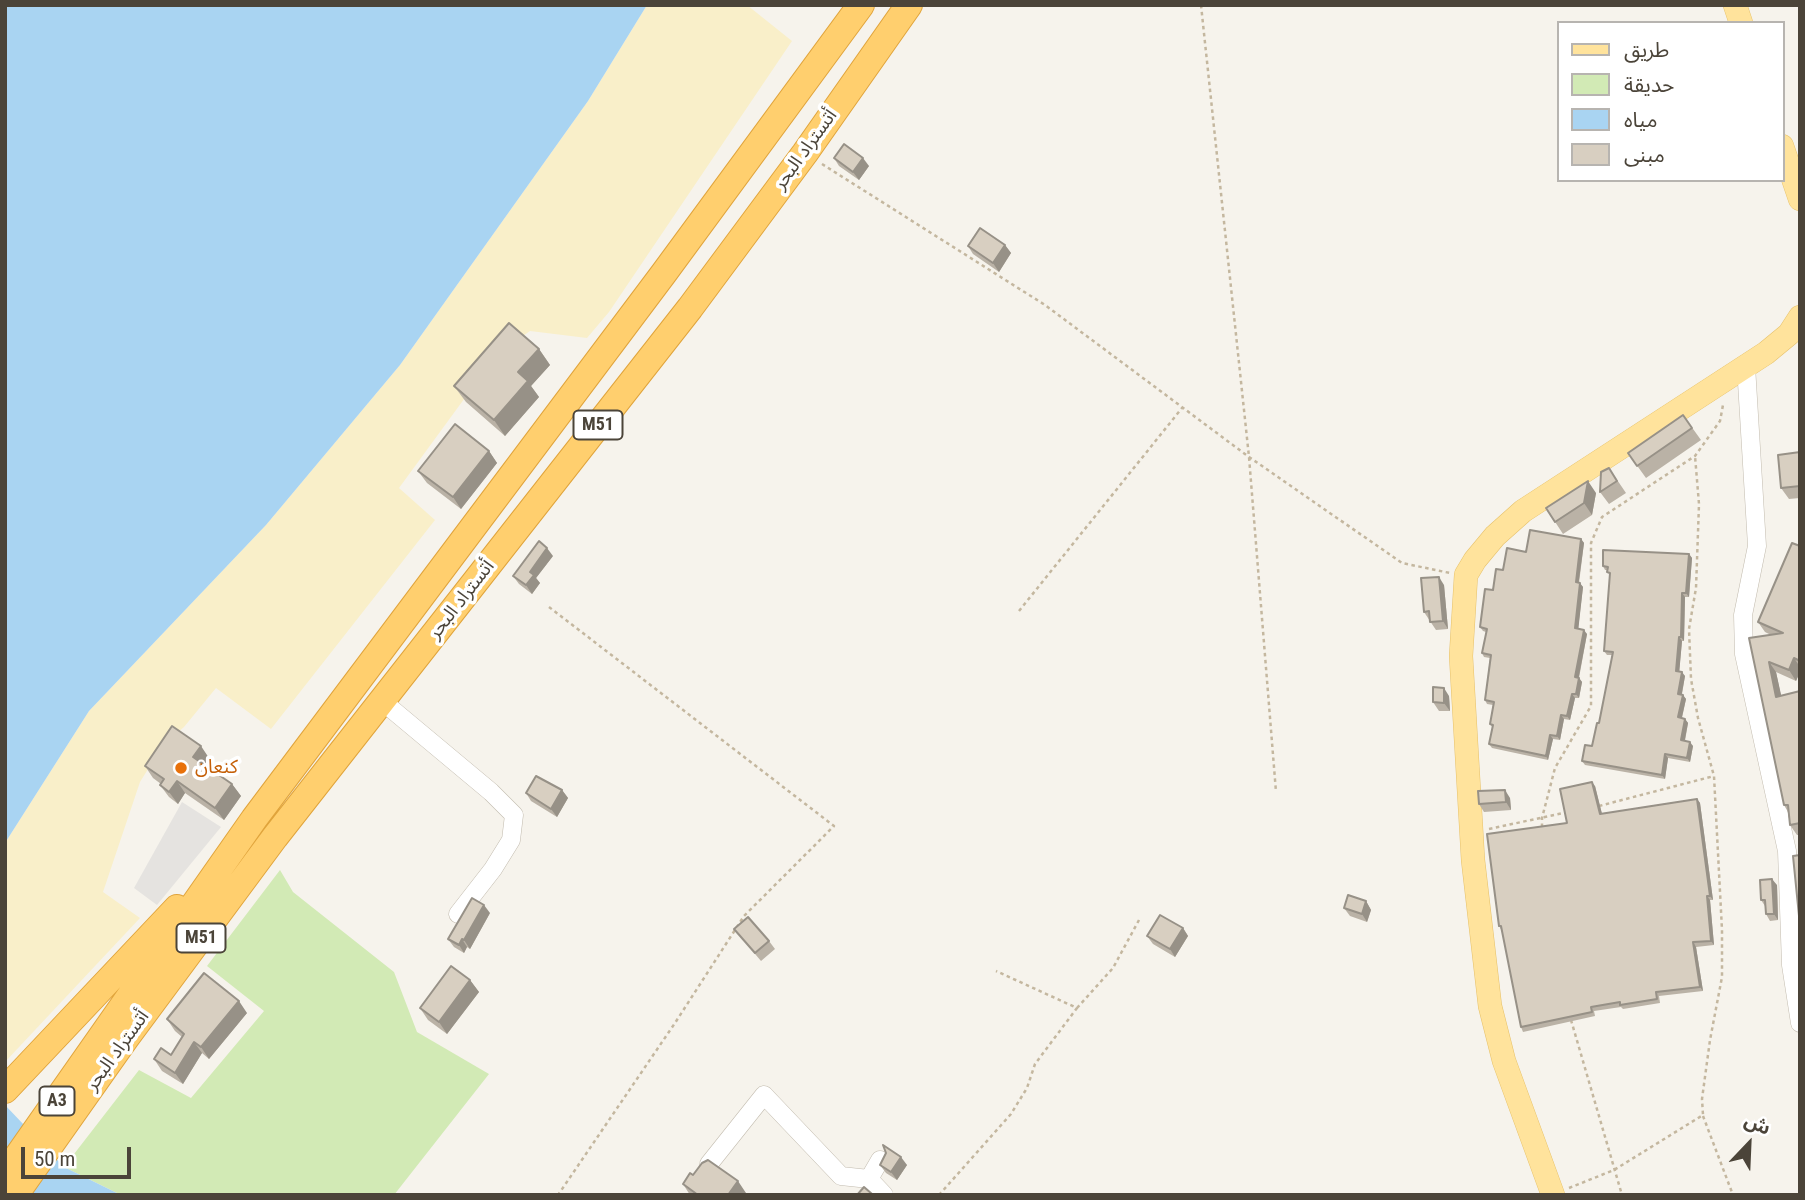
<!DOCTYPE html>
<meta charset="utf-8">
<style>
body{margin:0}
#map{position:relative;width:1805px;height:1200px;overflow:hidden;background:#f6f3ec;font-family:"Roboto Condensed","Noto Sans Arabic",sans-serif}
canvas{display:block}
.frame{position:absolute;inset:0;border:7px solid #4b4439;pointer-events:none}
.legend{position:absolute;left:1557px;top:21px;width:228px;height:161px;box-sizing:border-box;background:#fff;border:2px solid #b7b4b0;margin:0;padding:9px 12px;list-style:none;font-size:21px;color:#4b4439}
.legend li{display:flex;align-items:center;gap:14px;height:35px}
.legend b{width:35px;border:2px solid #b7b4b0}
.north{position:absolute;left:1714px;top:1109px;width:70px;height:70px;-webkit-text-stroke:5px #fff;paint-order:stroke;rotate:23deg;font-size:19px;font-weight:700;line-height:28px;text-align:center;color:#4b4439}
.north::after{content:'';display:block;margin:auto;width:24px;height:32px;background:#4b4439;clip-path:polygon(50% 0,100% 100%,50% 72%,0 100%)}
.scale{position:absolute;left:21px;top:1147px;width:110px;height:32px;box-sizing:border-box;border:4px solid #4b4439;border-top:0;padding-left:9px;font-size:21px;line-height:24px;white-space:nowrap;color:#4b4439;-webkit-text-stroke:5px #fff;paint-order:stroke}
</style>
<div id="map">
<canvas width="1805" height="1200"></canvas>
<div class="frame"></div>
<ul class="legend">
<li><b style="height:9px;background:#ffe39c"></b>طريق</li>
<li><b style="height:19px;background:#d2eab5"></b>حديقة</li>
<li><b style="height:19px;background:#a9d4f2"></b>مياه</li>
<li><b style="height:19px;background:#d8cfc1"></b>مبنى</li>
</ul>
<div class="north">ش</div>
<div class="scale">50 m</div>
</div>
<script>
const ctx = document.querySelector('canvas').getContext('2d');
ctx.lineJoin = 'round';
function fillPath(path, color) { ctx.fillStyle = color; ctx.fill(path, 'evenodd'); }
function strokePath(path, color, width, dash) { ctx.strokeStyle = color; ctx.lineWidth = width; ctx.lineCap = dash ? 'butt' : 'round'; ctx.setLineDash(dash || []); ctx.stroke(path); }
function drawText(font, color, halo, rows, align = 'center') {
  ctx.font = font + ' "Roboto Condensed","Noto Sans Arabic",sans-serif'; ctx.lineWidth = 7; ctx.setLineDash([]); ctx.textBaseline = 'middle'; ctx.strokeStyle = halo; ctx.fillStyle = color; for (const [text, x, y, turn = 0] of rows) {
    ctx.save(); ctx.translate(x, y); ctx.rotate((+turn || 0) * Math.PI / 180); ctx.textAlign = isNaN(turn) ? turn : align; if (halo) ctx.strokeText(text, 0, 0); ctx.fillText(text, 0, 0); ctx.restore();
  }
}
fillPath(new Path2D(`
 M280,870L293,892L394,972L417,1032L489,1074L394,1195H121L64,1167L139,1070L191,1098L264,1011L207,966Z`), '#d2eab5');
fillPath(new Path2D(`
 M647,5H747L792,41L609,312L587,338L530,331L497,354L399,488L435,520L271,729L216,688L184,727L163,745L140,782L103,892L140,918L5,1062V843L89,711L266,525L400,365L588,101Z`), '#f9efc9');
fillPath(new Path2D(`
 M182,802L221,827L157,905L134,888Z`), '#e5e3e0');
fillPath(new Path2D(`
 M5,5H647L588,101L400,365L266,525L89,711L5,843Z
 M5,1105L64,1167L121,1195H15L5,1186Z`), '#a9d4f2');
const minor = new Path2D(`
 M1746,366L1757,546L1743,615L1744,654L1787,851L1791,965L1800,1023
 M382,701L491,792L514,815L511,840L493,869L458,914
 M709,1164L764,1095L841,1176L869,1179L880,1160
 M869,1179L884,1195`);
const major = new Path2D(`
 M1735,5L1741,23
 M1782,146L1800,199
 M1553,1195L1504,1061L1490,1006L1473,860L1461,656L1466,575L1475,560L1495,536L1523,511L1766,353L1789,334L1800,317`);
const highway = new Path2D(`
 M5,1090L177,908
 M5,1174L254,819L664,273L861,5
 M15,1195L126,1038L275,837L690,308L805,153L909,5`);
strokePath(minor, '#c2bbae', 19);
strokePath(major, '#e6c16a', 24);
strokePath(highway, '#e0a43c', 28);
strokePath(new Path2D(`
 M1201,5L1249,457L1276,792
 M822,164L1045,305L1249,457L1402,563L1450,573
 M549,607L834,826L744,916L675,1023L558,1195
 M1019,611L1182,408
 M1599,806L1714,776
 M1542,827V818L1555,768L1591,706V543L1602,517L1695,456L1720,421L1723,405
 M1489,829L1568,812
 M1077,1008L1113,968L1139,920
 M1571,1020L1622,1195
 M1703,1116L1733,1195
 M1569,1188L1614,1170L1703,1115L1702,1099L1710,1040L1722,977V930L1714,776L1698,718L1691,679L1689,629L1696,588L1699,504L1695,456
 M939,1195L1011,1114L1027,1088L1035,1064L1077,1008L996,971`), '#c4b79f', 2.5, [3.5, 3.5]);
strokePath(minor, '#fff', 18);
strokePath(major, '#ffe39c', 23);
strokePath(highway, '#ffcf6e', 26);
fillPath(new Path2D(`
 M834,158L869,166L859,180L839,166Z
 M1005,245L1011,253L999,272L973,254L968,246Z
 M539,349L550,365L531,386L539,397L505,436L466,402L454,386Z
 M1683,415L1701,440L1646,478L1628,453Z
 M489,451L497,463L461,509L427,483L418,471Z
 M1800,452V498L1789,499L1781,488Z
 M1609,468L1626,493L1609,504L1600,492Z
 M1596,493L1592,515L1563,534L1546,508Z
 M1581,539L1584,543L1579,583L1583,587L1578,629L1587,634L1579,678L1582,682L1579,698H1575L1570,720L1564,719L1560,740L1553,739L1548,760L1492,748L1489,744L1493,728L1490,724L1493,705L1487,704L1485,700L1490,658L1484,657L1482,653L1486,632L1483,631L1480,627L1493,590L1503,570L1526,552Z
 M1800,546V672L1796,681L1776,672L1781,696L1800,691V835H1797L1790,825L1788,812L1784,805L1749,638L1771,635L1765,632L1758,622Z
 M1689,554L1692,558L1689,597H1685L1684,641H1682L1679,672L1685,676L1682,694L1686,699L1682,718L1685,719L1688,723L1685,741L1693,746L1690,762L1668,758L1665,779L1585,765L1582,761L1592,746L1599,723L1612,655H1607L1604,651L1610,576L1607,570H1605L1603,566Z
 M553,556L536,578L540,583L532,594L519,584L513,576Z
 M1444,585L1448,629L1436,630L1424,612Z
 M1449,696L1450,711H1439L1433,702Z
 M209,758L205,765L232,784L241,796L224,820L185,793L178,804L169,797L160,785L161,784L153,778L145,766Z
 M1595,786L1602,814L1697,799L1700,803L1713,900H1710L1714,945L1696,947L1703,991L1659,996L1660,1003L1623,1009L1621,1007L1594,1011L1595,1016L1523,1032L1521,1027L1502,931L1499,926L1567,823Z
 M562,790L568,798L557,817L531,801L526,793Z
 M1510,798L1511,810L1484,812L1479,804Z
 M1777,885L1778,920L1770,921L1766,914L1765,906L1761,900Z
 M1366,901L1371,910L1367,922L1350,916L1344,908Z
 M490,913L470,949L467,947L464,953L454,947L448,939Z
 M1183,928L1188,936L1175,957L1153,944L1147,936Z
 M734,929L769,941L775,949L761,961Z
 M470,980L479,992L447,1034L428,1020L420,1008Z
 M247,1013L209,1059L202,1053L183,1084L162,1071L154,1059L171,1055L182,1037L175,1031L167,1019Z
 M886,1153L907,1165L897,1180L886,1173L880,1165Z
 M693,1175L746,1193L745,1195H690L683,1184Z`), '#bab2a6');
fillPath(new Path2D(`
 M863,158L869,166L859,180L853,172Z
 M1005,245L1011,253L999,272L993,263Z
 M539,349L550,365L531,386L539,397L505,436L494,420L518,372Z
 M489,451L497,463L461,509L453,497Z
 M1588,481L1596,493L1592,515L1584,503Z
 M1581,539L1584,543L1578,587L1576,582Z
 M547,548L553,556L536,578L540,583L532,594L526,585L530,572Z
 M1689,554L1692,558L1689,597L1686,593Z
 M1439,577L1444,585L1448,629L1443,621Z
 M1580,583L1583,587L1578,632L1575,628Z
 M1682,593L1685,597L1684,641L1681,637Z
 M1584,630L1587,634L1578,681L1575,677Z
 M1679,637L1682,641L1679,675L1676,671Z
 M1794,658L1800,667V672L1796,681L1789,670Z
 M1769,662L1776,672L1784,708L1776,697Z
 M1682,672L1685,676L1681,698L1678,694Z
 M1579,678L1582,682L1579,698L1576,694Z
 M1444,688L1449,696L1450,711L1444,703Z
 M1572,694L1575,698L1570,720L1567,716Z
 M1683,695L1686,699L1681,721L1678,717Z
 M1561,715L1564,719L1560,740L1557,736Z
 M1685,719L1688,723L1684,744L1681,740Z
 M1550,735L1553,739L1548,760L1546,756Z
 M1690,742L1693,746L1690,762L1687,758Z
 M201,746L209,758L202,769L193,757Z
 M1665,754L1668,758L1665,779L1662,775Z
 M177,781L185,793L178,804L169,792Z
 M1592,782L1595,786L1603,818L1600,814Z
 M232,784L241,796L224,820L215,808Z
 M562,790L568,798L557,817L551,809Z
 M1505,790L1510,798L1511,810L1506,802Z
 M1697,799L1700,803L1713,900L1710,896Z
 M1772,879L1777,885L1778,920L1774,914Z
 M1707,896L1710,900L1714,945L1711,941Z
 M1366,901L1371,910L1367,922L1362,914Z
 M484,905L490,913L470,949L464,940Z
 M1183,928L1188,936L1175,957L1170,949Z
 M462,939L467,947L464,953L459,945Z
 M1693,942L1696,947L1703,991L1700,987Z
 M470,980L479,992L447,1034L439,1022Z
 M239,1001L247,1013L209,1059L201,1047Z
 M194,1042L202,1053L183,1084L175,1073Z
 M901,1157L907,1165L897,1180L891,1172Z
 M738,1181L746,1193L745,1195H728Z`), '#979187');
const building = new Path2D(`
 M844,144L863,158L853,172L834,158Z
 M980,228L1005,245L993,263L968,246Z
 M509,323L539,349L518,372L528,381L494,420L454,386Z
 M1683,415L1692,428L1637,466L1628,453Z
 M455,424L489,451L453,497L418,471Z
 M1800,452V486L1781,488L1778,455Z
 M1609,468L1617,481L1600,492L1601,472Z
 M1588,481L1584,503L1555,522L1546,508Z
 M1530,530L1581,539L1576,582L1580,583L1575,628L1584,630L1575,677L1579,678L1576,694H1572L1567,716L1561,715L1557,736L1550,735L1546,756L1489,744L1493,725L1490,724L1494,702L1485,700L1491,655L1482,653L1487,629L1480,627L1485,589L1493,590L1496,569L1503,570L1507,548L1526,552Z
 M539,541L547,548L530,572L534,575L526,585L513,576Z
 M1792,543L1800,546V661L1794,658L1789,670L1769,662L1776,697L1800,691V823L1790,825L1788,805H1784L1749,638L1783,633L1758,622Z
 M1603,550L1689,554L1686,593H1682L1681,637H1679L1676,671L1682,672L1678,694L1683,695L1678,717L1685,719L1681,740L1690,742L1687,758L1665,754L1662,775L1582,761L1585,745L1592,746L1597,723H1599L1613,652L1604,651L1610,573L1607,572L1608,567L1603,566Z
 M1439,577L1443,621L1430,622L1429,611L1424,612L1421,578Z
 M1433,687L1444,688V703L1433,702Z
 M172,726L201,746L193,757L232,784L215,808L177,781L169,792L160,785L164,779L145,766Z
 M536,776L562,790L551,809L526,793Z
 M1592,782L1600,814L1697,799L1710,896H1707L1711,941L1693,942L1700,987L1656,992L1657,999L1620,1005V1002L1591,1007L1592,1012L1521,1027L1501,926H1499L1487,834L1567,823L1560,789Z
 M1505,790L1506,802L1479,804L1478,791Z
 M1800,855V926L1793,856Z
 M1772,879L1774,914H1766L1765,900H1761L1760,880Z
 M1348,895L1366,901L1362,914L1344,908Z
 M472,898L484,905L464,940L462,939L459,945L448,939Z
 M1160,915L1183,928L1170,949L1147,936Z
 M748,917L769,941L755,953L734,929Z
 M451,966L470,980L439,1022L420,1008Z
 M204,973L239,1001L201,1047L194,1042L175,1073L154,1059L161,1048L171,1055L184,1034L167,1019Z
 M883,1145L901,1157L891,1172L880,1165L886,1153Z
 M708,1160L738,1181L728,1195H698L683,1184L690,1173L693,1175L702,1163Z
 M864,1187L872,1194L877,1195H857Z`);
fillPath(building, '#d8cfc1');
strokePath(building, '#979187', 2);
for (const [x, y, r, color] of [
 [181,768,7,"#e8710a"]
]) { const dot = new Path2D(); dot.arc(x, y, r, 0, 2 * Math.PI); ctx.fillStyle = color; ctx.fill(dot); strokePath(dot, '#fff', 2.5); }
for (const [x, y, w] of [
 [598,425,49],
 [201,938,49],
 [57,1101,35]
]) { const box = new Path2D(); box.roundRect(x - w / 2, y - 14.5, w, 29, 5); ctx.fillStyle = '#fff'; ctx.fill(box); strokePath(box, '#4b4439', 2); }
drawText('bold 18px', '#4b4439', null, [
 ["M51",598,425],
 ["M51",201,938],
 ["A3",57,1101]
]);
drawText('19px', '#4b4439', '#fff', [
 ["أتستراد البحر",806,150,-54],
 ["أتستراد البحر",462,600,-52],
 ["أتستراد البحر",118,1051,-54]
]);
drawText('19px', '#c56008', '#fff', [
 ["كنعان",195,768]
], 'left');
</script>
